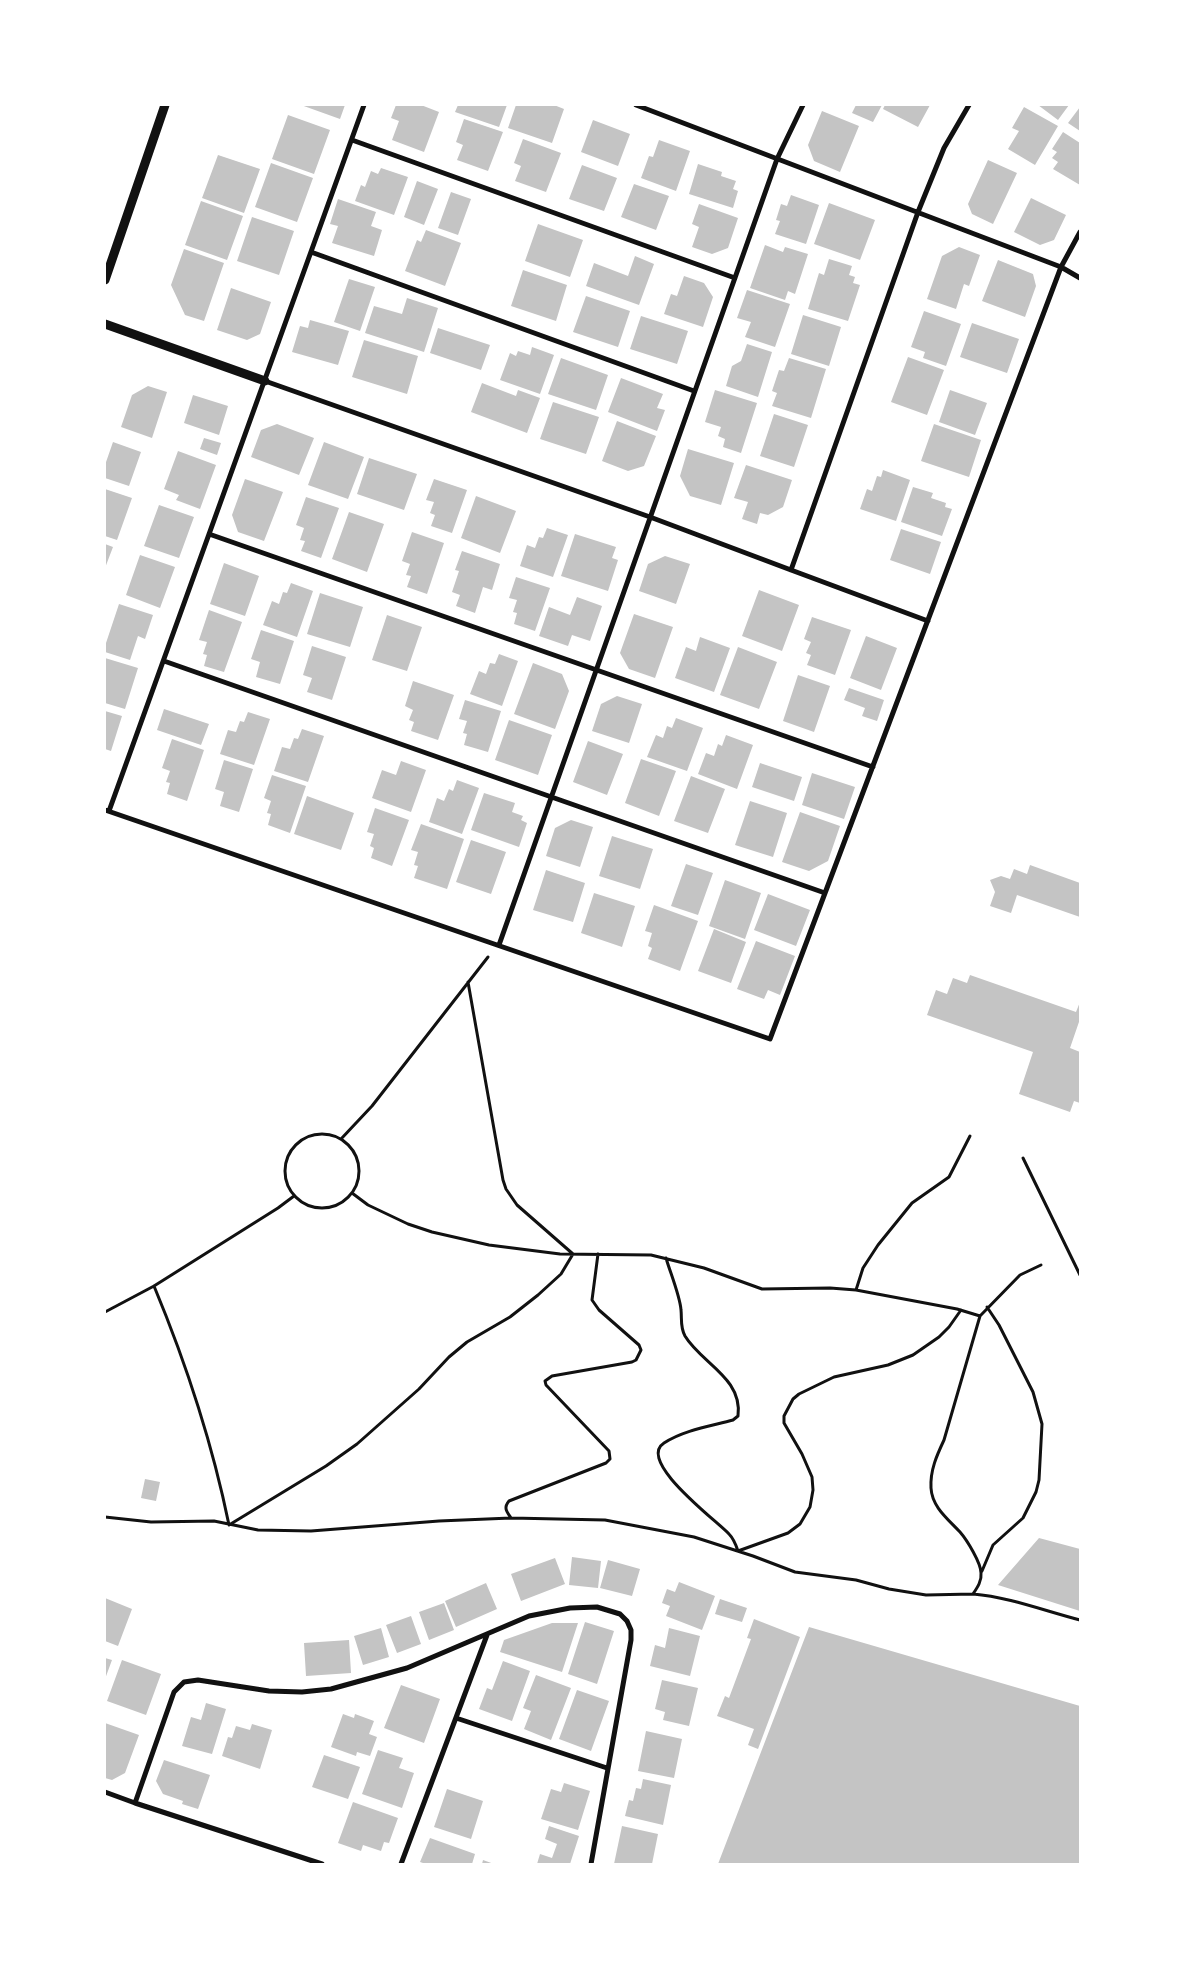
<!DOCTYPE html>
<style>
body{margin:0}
#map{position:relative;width:1185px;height:1969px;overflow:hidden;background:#fff;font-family:Signika,sans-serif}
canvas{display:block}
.frame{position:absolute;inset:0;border:106px solid #fff;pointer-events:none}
</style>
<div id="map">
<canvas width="1185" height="1969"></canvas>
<div class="frame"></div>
</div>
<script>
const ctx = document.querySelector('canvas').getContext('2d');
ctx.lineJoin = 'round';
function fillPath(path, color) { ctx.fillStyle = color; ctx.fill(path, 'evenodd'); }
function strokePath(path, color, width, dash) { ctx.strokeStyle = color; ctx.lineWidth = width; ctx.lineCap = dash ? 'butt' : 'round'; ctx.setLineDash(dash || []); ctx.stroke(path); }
fillPath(new Path2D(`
 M301,105H345L340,119Z
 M396,105H421L439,112L424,152L392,140L399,121L391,118Z
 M458,105H507L499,127L455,112Z
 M516,105H554L564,109L552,143L508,128Z
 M856,105H882L873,122L852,113Z
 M885,105H930L918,127L883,109Z
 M1038,105H1069L1058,120Z
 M1024,107L1058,126L1035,165L1008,149L1019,131L1012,128Z
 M1080,107V131L1068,123Z
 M822,111L859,126L840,172L814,161L808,145Z
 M288,115L330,130L314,174L272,159Z
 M464,119L503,132L488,171L457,160L463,145L456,142Z
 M593,120L630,134L618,166L581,152Z
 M1063,132L1080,143V185L1053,169L1058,162L1052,158L1057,152L1052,149Z
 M523,139L561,153L546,192L515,181L521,166L514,163Z
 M659,140L690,151L676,191L641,178L649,156L653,157Z
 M218,155L260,169L244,213L202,198Z
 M988,160L1017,173L993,224L972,214L968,204Z
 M271,163L313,178L297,222L255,207Z
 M698,164L722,172L721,176L736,181L733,189L738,191L733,208L689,194Z
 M582,165L617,178L604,211L569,199Z
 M381,168L408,177L394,215L355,201L361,185L365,187L371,171L378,174Z
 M417,181L438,189L424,225L404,217Z
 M634,184L669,196L656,230L621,217Z
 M451,192L471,199L458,235L438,228Z
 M791,195L819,205L806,244L775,234L780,221L776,220L781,204L787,206Z
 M1031,198L1066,215L1054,240L1040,245L1014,232Z
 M338,199L376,212L371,226L382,230L374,256L332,243L338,226L330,224Z
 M201,201L243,216L227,260L185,245Z
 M829,203L875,220L860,260L814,244Z
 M699,204L738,218L728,248L712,254L692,247L699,227L692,224Z
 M252,217L294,231L279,275L237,261Z
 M538,224L583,240L570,277L525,261Z
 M426,230L461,243L445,286L405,271L417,240L421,242Z
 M765,245L783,252L785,247L808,254L795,294L788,291L785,300L750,288Z
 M959,247L980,255L969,286L964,284L956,309L927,299L942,256Z
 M184,249L224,263L204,321L185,315L171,285Z
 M635,256L654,264L639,305L586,286L594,263L628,276Z
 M829,259L852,266L849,275L855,277L853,283L860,285L848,321L808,309L819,273L824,275Z
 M998,260L1033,274L1036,286L1025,317L982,301Z
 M523,270L567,285L556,321L511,306Z
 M684,276L704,283L713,297L703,327L664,314L671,294L677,296Z
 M349,279L375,287L360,331L334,322Z
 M231,288L271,302L260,334L247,340L217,330Z
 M747,290L790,304L775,347L745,337L751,322L737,318Z
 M586,296L630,311L618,347L573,332Z
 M407,298L438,308L424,352L365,333L374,306L402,314Z
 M924,311L961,324L946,366L923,358L925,352L911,347Z
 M803,315L841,327L829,366L791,354Z
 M641,316L688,331L677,364L630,349Z
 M310,320L349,331L338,365L292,352L300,326L308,328Z
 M972,323L1019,339L1007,373L960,357Z
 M438,328L490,345L481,370L430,353Z
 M364,340L418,356L407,394L352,377Z
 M747,344L772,352L758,397L726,386L732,366L741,361Z
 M532,347L554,355L540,394L500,380L510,353L516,356L518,351L530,355Z
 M908,357L944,370L927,415L891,402Z
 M561,358L608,375L596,410L548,394Z
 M789,358L826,369L811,418L772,406L777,393L772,391L779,370L784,371Z
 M621,378L663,394L657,408L665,410L657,431L608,412Z
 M482,383L516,396L518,390L540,398L527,433L471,412Z
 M148,386L167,392L152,438L121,427L132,395Z
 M715,390L757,403L741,453L723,447L725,439L718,436L721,427L705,422Z
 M950,390L987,403L975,435L939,422Z
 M193,395L228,406L219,435L184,423Z
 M553,402L599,417L586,454L540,439Z
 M774,414L808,425L794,467L760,456Z
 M617,421L656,436L644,466L628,471L602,461Z
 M277,424L314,438L299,475L251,457L261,430Z
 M934,424L981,440L969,477L921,461Z
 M204,438L221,443L217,455L200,449Z
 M113,442L141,452L129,486L105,478V465Z
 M324,442L364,457L348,499L308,485Z
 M688,449L734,463L721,505L690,496L680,476Z
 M178,451L216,465L200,509L176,500L179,495L164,489Z
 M369,458L417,474L404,510L357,494Z
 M746,465L792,480L783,507L768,515L760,513L757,524L742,519L748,502L734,498Z
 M883,470L910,480L896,521L860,509L867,489L872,491L877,476L881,477Z
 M245,479L283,492L264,541L238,532L232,515Z
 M434,479L467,490L452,533L431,526L435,515L430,513L434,502L426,500Z
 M913,487L933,493L931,498L946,503L945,507L952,509L942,536L901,522Z
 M105,489L132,498L117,540L105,536Z
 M476,496L516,511L500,553L461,538Z
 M306,497L339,508L321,558L301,551L305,541L300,540L304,528L296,525Z
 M159,505L194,517L179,558L144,546Z
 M349,512L384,524L367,572L332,559Z
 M547,528L568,535L553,577L520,566L527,545L535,548L539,537L543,538Z
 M901,529L941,542L930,574L890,560Z
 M412,532L444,543L427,594L407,587L411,576L406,575L410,564L402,561Z
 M575,534L616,547L612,558L618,560L608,591L561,576Z
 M105,544L113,547L105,568Z
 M462,551L500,564L492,590L483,587L475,613L456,606L460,595L452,592L459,571L455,570Z
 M140,555L175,567L160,608L126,595Z
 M665,556L690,564L676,604L639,591L648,564Z
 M224,563L259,576L245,616L210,604Z
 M516,577L550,588L535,631L514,624L517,613L513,612L517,600L509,598Z
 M291,583L313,591L297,637L263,625L272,601L279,604L283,592L287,593Z
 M759,590L799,605L782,651L742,636Z
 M320,593L363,607L350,647L307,634Z
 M577,597L602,606L590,641L572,635L568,646L539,636L549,607L570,615Z
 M119,604L153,615L145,639L138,636L130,660L105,652V646Z
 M209,610L242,622L224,672L204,666L207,655L203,654L207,642L199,640Z
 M634,614L673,627L655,678L629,669L620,653Z
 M387,615L422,627L407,671L372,660Z
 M812,617L851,630L835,675L807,665L811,655L806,653L811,642L804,639Z
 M261,630L294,641L280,684L256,677L260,662L251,659Z
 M866,636L897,648L881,690L850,678Z
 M700,637L730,648L714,692L675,678L686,647L696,651Z
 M312,646L346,657L332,700L307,692L312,678L303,675Z
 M738,647L777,662L759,709L720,695Z
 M499,654L518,661L502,706L470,694L479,671L486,674L490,663L495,664Z
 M105,658L138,668L125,709L105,703Z
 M533,663L562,674L569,691L555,729L514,714Z
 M798,675L830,686L814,732L783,721Z
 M413,681L454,695L438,740L411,731L414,722L409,720L413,710L405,706Z
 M849,688L884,700L877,721L862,716L865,708L844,700Z
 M617,696L642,704L629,743L592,731L601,704Z
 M465,700L501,711L488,752L464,745L467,734L463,733L467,721L459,719Z
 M164,709L209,724L201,745L157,730Z
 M105,711L122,716L111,751L105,749Z
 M248,712L270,719L254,765L220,754L228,730L236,732L240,721L244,722Z
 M676,718L703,728L687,771L647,757L656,735L663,738L667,726L672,728Z
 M509,720L552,735L538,775L495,760Z
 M302,729L324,736L308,782L274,771L282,747L290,749L294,738L298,739Z
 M726,735L753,745L737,789L698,774L706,753L714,756L718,744L722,746Z
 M172,739L204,750L187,801L167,794L170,783L166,782L170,771L162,768Z
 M588,741L623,754L607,795L573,782Z
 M641,759L676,771L659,816L625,803Z
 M224,760L253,769L239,812L220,806L224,792L215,789Z
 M401,761L426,770L411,812L372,798L382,770L396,775Z
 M760,763L802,777L794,801L752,787Z
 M812,773L855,787L844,819L802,805Z
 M272,775L306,786L290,833L268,825L271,814L267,813L271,801L264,798Z
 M691,776L725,789L708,833L674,821Z
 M457,780L479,788L462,834L429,822L437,798L444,801L449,789L453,791Z
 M484,793L515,803L512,812L523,816L521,820L527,823L519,847L471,830Z
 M307,796L354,813L341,850L294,834Z
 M750,801L787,813L773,857L735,845Z
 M375,808L409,820L392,866L371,858L374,848L370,846L374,834L367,832Z
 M800,812L840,826L828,861L809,871L782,862Z
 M571,820L593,827L580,867L546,856L555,828Z
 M421,824L464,839L447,889L414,878L418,866L414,865L418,852L411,850Z
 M612,836L653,849L640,889L599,876Z
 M471,840L506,852L491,894L456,882Z
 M686,864L713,873L698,915L671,906Z
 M1030,865L1080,883V917L1017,895L1011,913L990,906L995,892L990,880L1001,876L1010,879L1014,869L1027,874Z
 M546,870L585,883L573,922L533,910Z
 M725,880L761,893L745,939L709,926Z
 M594,893L635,906L622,947L581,933Z
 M768,894L810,910L796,946L754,930Z
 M654,905L698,921L680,971L648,959L652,948L648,946L652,933L645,931Z
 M714,929L746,942L731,983L698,971Z
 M756,941L795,956L780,995L768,990L764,999L737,989Z
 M970,975L1076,1012L1080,1002V1019L1070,1048L1080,1052V1103L1074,1101L1070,1112L1019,1094L1033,1052L927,1015L936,990L947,994L953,978L967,983Z
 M145,1479L160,1482L156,1501L141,1498Z
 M1039,1538L1080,1549V1611L998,1585Z
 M572,1557L601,1561L598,1588L569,1585Z
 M555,1558L565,1584L521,1601L511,1574Z
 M608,1560L640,1569L632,1596L600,1588Z
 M679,1582L715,1596L702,1630L666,1616L670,1606L662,1603L667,1589L675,1592Z
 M486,1583L497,1609L456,1627L445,1601Z
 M105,1598L132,1609L118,1646L105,1641Z
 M720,1599L747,1608L742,1622L715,1614Z
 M444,1603L454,1630L429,1640L419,1612Z
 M411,1616L421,1644L397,1653L386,1625Z
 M754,1619L800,1637L758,1749L748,1745L754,1729L717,1716L725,1696L729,1698L751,1639L747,1638Z
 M585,1622L614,1631L597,1684L568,1674Z
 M552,1623H578L562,1672L500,1652L504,1640Z
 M809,1627L1080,1706V1864H718Z
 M381,1628L389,1657L363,1665L354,1636Z
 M669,1628L700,1636L690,1676L650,1666L655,1645L665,1648Z
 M349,1640L351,1673L306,1676L304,1643Z
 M105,1658L112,1660L105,1679Z
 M122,1660L161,1674L146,1715L107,1701Z
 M503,1661L530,1671L512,1721L479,1709L487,1688L492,1690Z
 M536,1675L571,1688L551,1740L524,1729L531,1711L523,1708Z
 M662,1680L698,1688L689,1726L663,1720L665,1712L655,1709Z
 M401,1685L440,1699L424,1743L384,1728Z
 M577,1690L609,1701L591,1751L559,1739Z
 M206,1703L226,1709L212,1754L182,1746L191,1717L201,1720Z
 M343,1714L354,1718L355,1714L374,1721L369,1734L377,1737L370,1756L357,1752L356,1756L331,1747Z
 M105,1723L139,1735L125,1773L112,1780L105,1778Z
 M252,1724L272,1730L260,1769L222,1756L228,1737L232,1738L236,1726L250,1730Z
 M646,1731L682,1739L674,1778L638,1771Z
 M378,1750L403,1758L399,1768L414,1773L402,1808L362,1794Z
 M324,1755L360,1767L348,1799L312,1787Z
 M164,1760L210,1775L198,1809L182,1804L183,1801L163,1794L156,1781Z
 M643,1779L671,1785L663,1825L625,1816L629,1800L633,1801L636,1788L641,1789Z
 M564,1783L590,1791L578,1830L541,1819L551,1789L561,1792Z
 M447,1789L483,1801L471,1839L434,1827Z
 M353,1802L398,1818L389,1843L384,1842L381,1851L363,1845L361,1851L338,1843Z
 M549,1826L579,1836L570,1864H537L540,1854L552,1858L557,1844L545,1839Z
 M622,1826L658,1834L652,1864H614Z
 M430,1838L475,1854L472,1864H426L420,1862Z
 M483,1860L494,1864H482Z`), '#c4c4c4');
strokePath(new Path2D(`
 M285 1171a37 37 0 1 1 74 0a37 37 0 1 1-74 0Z
 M341,1139L372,1106L488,957
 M1023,1158L1080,1275
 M666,1258C670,1272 680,1296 681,1310C682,1319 680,1327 685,1336C701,1363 743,1378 738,1416L733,1420C711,1426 684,1430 664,1443C636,1461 717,1521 729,1534C734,1539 736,1545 738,1551L788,1533L800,1524L810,1507L813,1490L812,1477L802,1454L784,1423V1416L793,1399L799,1394L834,1377L888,1365L913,1355L939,1337L949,1327L961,1310
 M154,1286C186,1363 212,1442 229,1525L326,1466L357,1444L419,1389L449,1357L467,1342L510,1317L538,1295L561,1274L573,1254L517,1205L506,1189L503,1180L468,982
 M856,1290L863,1268L878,1245L912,1203L949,1177L970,1136
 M105,1312L154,1286L278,1208L294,1196
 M980,1316L1020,1275L1041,1265
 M105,1517L151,1522L214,1521L258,1530L311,1531L439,1521L511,1518L605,1520L694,1537L753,1556L795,1572L856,1580L889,1589L926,1595L973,1594C977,1588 982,1581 981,1573C981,1563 967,1540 960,1532C948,1519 932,1507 931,1488C930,1470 937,1455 944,1440L980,1316L957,1309L856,1290L830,1288L762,1289L704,1268L651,1255L560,1254L489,1245L432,1232L408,1224L368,1205L352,1193
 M511,1518C507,1512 503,1508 509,1501L606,1463L610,1459L609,1451L546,1385L545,1381L552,1376L632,1362L636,1360L641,1350L639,1345L599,1310L592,1300L598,1254
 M982,1571L993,1545L1023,1518L1036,1492L1039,1480L1042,1424L1033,1392L999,1325L987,1307
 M973,1594C1009,1597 1045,1611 1080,1620`), '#111', 3);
strokePath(new Path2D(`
 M636,105L1061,267L1080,278
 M352,140L735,278
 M311,252L694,391
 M265,381L650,517L791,570L918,212L944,148L969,105
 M209,534L873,767
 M791,570L928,621
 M164,661L825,893
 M105,810L770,1039L1061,267L1080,232
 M109,811L364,105
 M499,945L777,159L803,105
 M456,1718L607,1768
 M105,1792L135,1803L322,1864
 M135,1803L174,1692L184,1682L198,1680L269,1691L302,1692L331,1689L407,1668L529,1616L570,1608L597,1607L620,1614L627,1621L631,1630V1640L591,1864
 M401,1864L487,1635`), '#111', 5);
strokePath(new Path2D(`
 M105,280L165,105
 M105,324L265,381`), '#111', 9);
</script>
